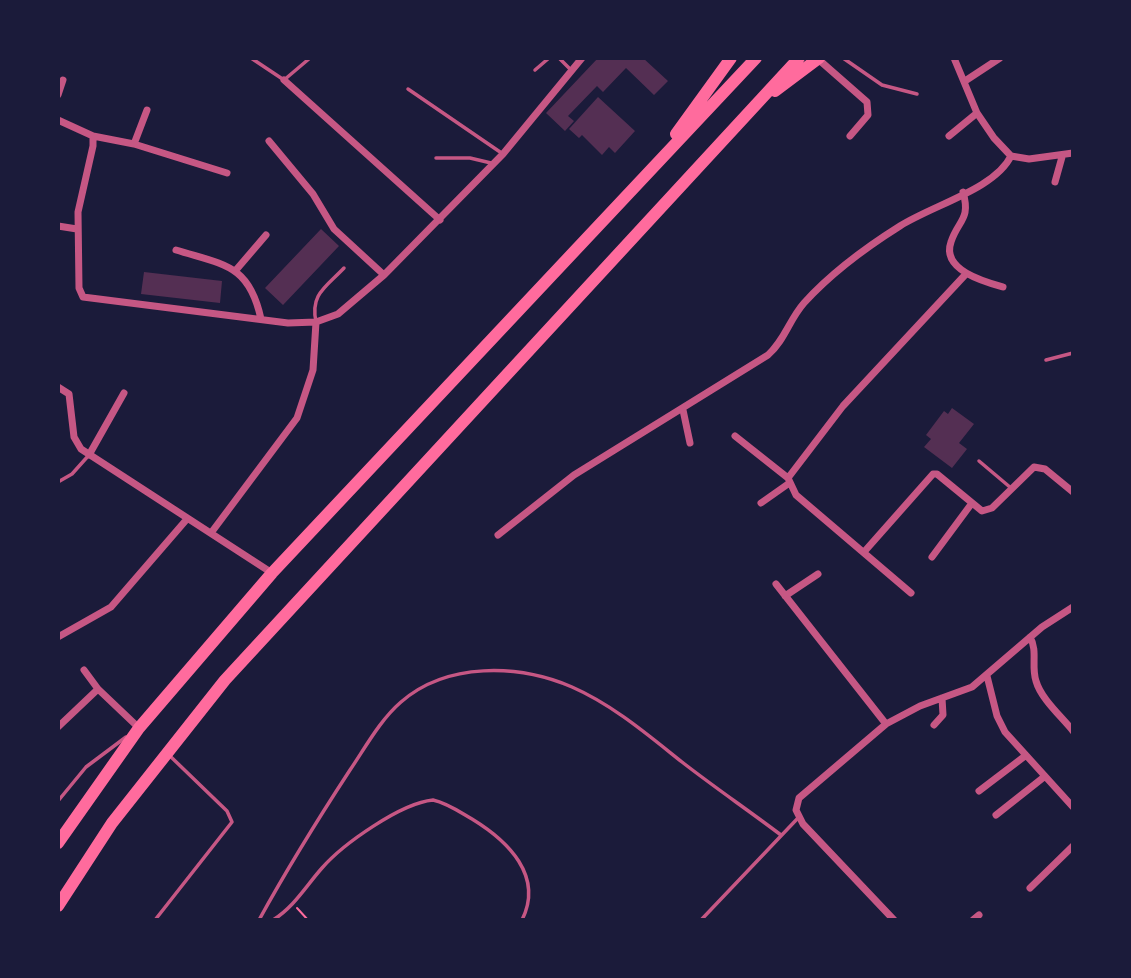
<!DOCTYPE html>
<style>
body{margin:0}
#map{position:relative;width:1131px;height:978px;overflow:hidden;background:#1b1b3a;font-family:"Noto Serif",serif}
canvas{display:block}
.frame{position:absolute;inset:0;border:60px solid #1b1b3a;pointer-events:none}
</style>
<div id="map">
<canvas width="1131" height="978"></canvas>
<div class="frame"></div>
</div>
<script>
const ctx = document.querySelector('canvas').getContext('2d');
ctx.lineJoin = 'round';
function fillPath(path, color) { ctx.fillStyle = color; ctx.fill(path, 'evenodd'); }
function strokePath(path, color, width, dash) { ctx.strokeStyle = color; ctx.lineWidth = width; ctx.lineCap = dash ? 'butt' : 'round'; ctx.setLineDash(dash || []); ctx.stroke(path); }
fillPath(new Path2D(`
 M598,58H643L668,81L654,95L626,68L603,92L597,86L568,116L574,121L565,131L546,113Z
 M598,97L635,131L615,153L609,147L602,155L582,135L579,138L569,129Z
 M321,229L339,246L283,305L265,288Z
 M144,272L222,281L220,303L141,294Z
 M952,408L974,424L959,443L967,449L952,468L924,447L931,439L926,435L944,411L948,414Z`), '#542f53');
strokePath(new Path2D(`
 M297,908L308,920`), '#ff6b9d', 2);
strokePath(new Path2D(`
 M251,58L284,80L310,58
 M559,58L571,70
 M843,58L882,85L917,94
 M535,70L549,58
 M408,89L503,154
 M436,158H470L491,163
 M316,322C310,294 326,287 344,268
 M1046,360L1073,353
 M979,461L1011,488
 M58,482L72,474L89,455
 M58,801L86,767L126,737
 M155,920L232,822L227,811L170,756
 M259,920C287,869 318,819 350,770C365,748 380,720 401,702C447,662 518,664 572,687C613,705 648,735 682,762C714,787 748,810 781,835
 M273,920C294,907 306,886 322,868C343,844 401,803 433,800C447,803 460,812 472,819C508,841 544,876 522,920
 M701,920L798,818`), '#c65784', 3.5);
strokePath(new Path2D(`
 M954,58L977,113L994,138L1011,156L1029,159L1073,153
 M818,59L867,102L868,115L850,136
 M284,80L440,220
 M965,81L1000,58
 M58,95L63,80
 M58,120L93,136L134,144L227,173
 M93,136V146L78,212L79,288L83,297L288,323L316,322L338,314L384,275L503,154L582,58
 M949,136L977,113
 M269,141L313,194L334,229L384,275
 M134,144L147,110
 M1055,182L1062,157
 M963,192C971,220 958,220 951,242C941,270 985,282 1003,287
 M58,226L77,229
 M176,250C224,265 249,264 261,319
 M236,270L266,235
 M58,387L69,394L74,437L81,449L272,573
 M683,410L690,443
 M735,436L788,478
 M89,455L124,393
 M761,503L788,484
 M211,533L297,418L313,370L316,322
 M498,535L574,475L768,355C785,340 789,320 804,303C832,272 865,248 900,226C933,205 995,189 1011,156
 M864,552L933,474H937L982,511L992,508L1034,467L1045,469L1073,492
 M932,557L972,503
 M776,584L886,724
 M911,593L796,495L788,478L843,406L965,275
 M785,596L818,574
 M58,637L111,607L187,519
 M1030,637C1038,651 1031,666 1036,681C1041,699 1062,717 1073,731
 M84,670L98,689L139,728
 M987,676L997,716L1005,732L1073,807
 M934,725L943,715L942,698
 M58,727L98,689
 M979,791L1025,756
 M996,815L1044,777
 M1030,888L1073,846
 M894,920L803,824L796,810L799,798L886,724L920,706L972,687L1042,627L1073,607
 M973,920L979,915`), '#c65784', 7);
strokePath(new Path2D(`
 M775,91L819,58
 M676,134L731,58
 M58,843L139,728L272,573L756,58
 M58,906L112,823L225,680L799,58`), '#ff6b9d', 12);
</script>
